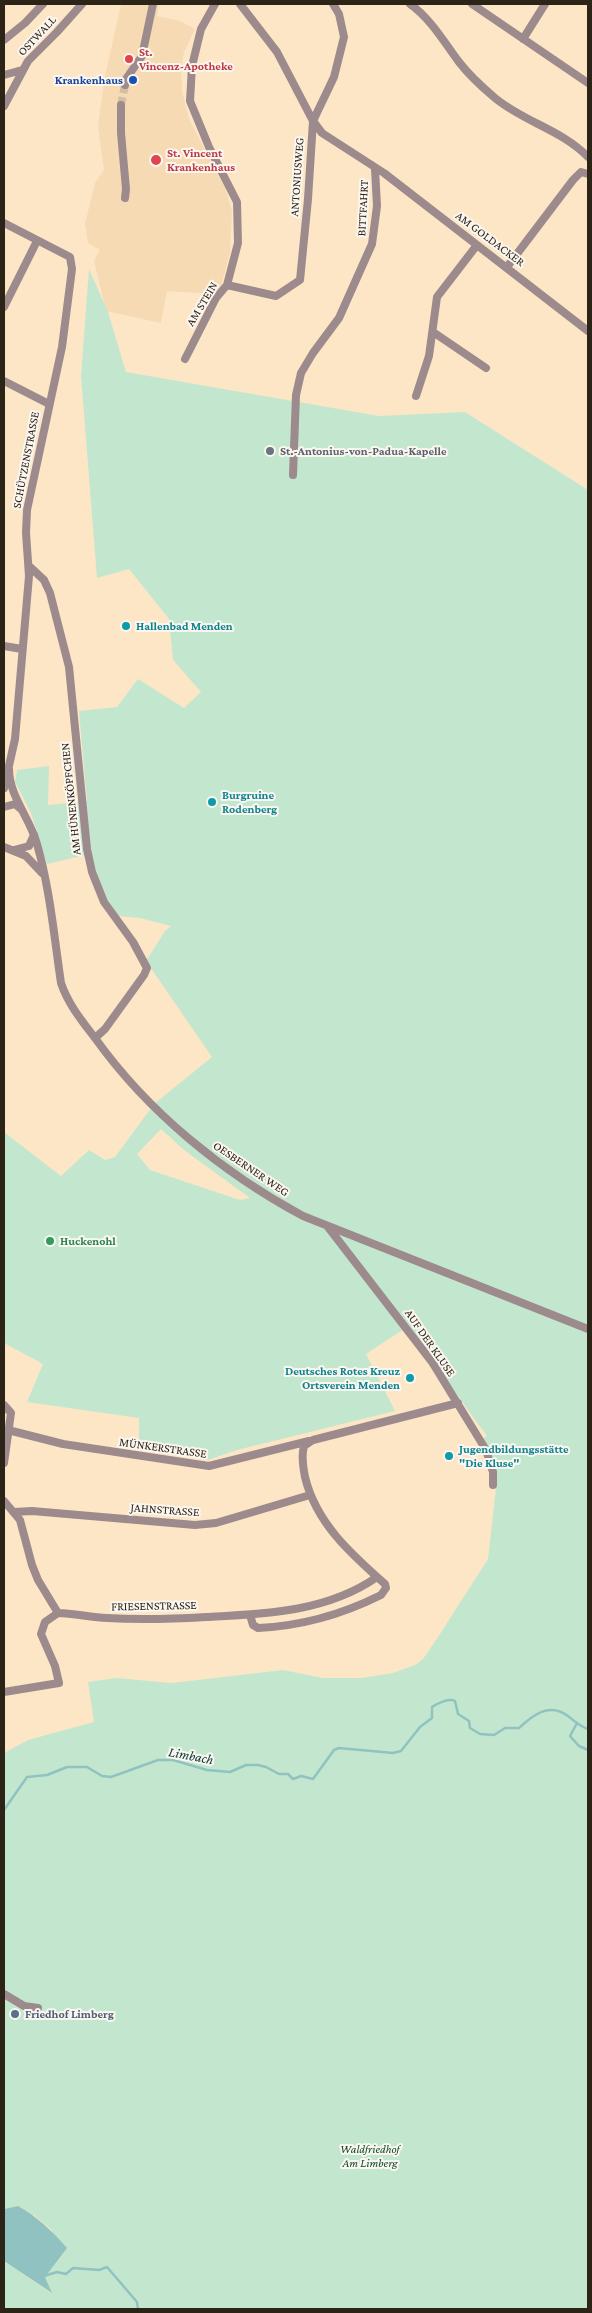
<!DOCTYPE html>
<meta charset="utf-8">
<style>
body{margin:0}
#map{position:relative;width:592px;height:2313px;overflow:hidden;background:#fde6c6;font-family:"Crimson Pro",serif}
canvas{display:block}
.frame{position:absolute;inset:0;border:5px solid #2d2418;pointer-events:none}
</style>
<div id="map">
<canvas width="592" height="2313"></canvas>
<div class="frame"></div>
</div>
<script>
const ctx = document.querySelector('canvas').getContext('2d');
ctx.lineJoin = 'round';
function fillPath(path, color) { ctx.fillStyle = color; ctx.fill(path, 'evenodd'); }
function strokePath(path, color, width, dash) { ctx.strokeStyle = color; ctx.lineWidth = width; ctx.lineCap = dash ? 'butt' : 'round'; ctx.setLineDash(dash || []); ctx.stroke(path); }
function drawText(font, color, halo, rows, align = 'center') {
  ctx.font = font + ' "Crimson Pro",serif'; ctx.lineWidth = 4; ctx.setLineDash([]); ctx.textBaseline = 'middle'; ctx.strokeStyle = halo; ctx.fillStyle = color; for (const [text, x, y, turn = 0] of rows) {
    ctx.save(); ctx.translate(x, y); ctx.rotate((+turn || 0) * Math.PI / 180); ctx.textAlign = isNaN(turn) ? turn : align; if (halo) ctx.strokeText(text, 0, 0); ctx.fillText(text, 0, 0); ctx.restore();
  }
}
fillPath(new Path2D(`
 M121,4H160L157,16L180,21L195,29L184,52L181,70L182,91L189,119L226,190L232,211L230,252L222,283L216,294L167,291L161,323L106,311L94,261L100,250L88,243L85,224L95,183L104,170L98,127L104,81Z`), '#f6dab3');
fillPath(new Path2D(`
 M89,269L108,312L126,372L379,416L465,412L588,490V2309H4V2261L51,2293L45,2277L52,2230L35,2216L18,2206L4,2209V1753L28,1740L94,1722L88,1682L116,1678L172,1683L283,1670L323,1678H361L393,1673L415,1665L423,1659L438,1637L488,1559L497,1479L482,1439L487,1436L407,1327L366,1354L395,1411L237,1450L208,1460L139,1446V1418L27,1402L43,1364L4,1343V1132L61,1176L89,1150L105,1160L115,1157L154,1104L212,1057L146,961L165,931L171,926L140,918L119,916C103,897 97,877 90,854L47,864L31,813L15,782L17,770L49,766L48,805L87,801L79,711L117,707L138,679L184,708L201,692L173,660L169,619L129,569L97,578L81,376ZM161,1129L184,1150L250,1198L240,1200L150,1170L137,1154Z`), '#c3e7ce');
fillPath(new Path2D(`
 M18,2206C38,2217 52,2231 67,2248L45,2277L52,2293L4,2261V2209Z`), '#91c2c2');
strokePath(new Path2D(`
 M577,1723L570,1736L579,1746L588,1750
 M4,1810L27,1777L47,1775L67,1767H87L102,1776L111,1777L158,1760H173L207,1770L230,1772L246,1765H258L266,1767L279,1774H288L293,1779L301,1776L313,1779L334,1750L339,1748L393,1753L401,1751L420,1727L432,1718V1707C438,1703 449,1698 455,1701L458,1714L469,1721L470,1728L480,1734L494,1735L505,1728H519C533,1715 549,1702 568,1716C574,1721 581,1727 588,1729
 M44,2276L57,2272L66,2274L73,2268L99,2270L107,2267L137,2302L138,2309`), '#91c2c2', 2.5);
strokePath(new Path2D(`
 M121,105L125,85`), '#d3bfa3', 8, [8, 4]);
strokePath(new Path2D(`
 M240,4L277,52L313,121L322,133L384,173L588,331
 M410,4C431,19 444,42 459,62C469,75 482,87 495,98C524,122 562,130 588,157
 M472,4L588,83
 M523,39L545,4
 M4,40L25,23L43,4
 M4,75L22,70
 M125,85L126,79L142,56L153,4
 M121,105V133L126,189L125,198
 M4,106L28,61L57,32L82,4
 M4,223L70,257L72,269L62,347L27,510L26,533L29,576L15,739L4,788
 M507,267L573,180L581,172L588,174
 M227,285L276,296L300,280L308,199L313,121L334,77L344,37L339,14L333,4
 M4,307L37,241
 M433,332L486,368
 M185,359L216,298L227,285L238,243L237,202L209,147L190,101L192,66L201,29L215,4
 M4,381L49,404
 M416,396L429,356L437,297L477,245
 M293,475L296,395L301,373L313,353L339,318L372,244L377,206L375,169
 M29,566L44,580L50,593L69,667L87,849L92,872L104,902L133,942L147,968L144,975L105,1029L95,1038
 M4,646L22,649
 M9,769C9,796 30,818 37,844C50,889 54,936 61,983C68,1004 82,1021 95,1038C148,1112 223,1173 303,1216L588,1329
 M4,807L15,804L22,810
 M4,847L26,856L42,873
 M14,850L29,846L34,835
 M328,1227L432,1362L486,1450L493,1472V1485
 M4,1405L11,1413L4,1463
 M8,1430L63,1444L209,1466L309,1441
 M4,1501L20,1520L32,1565L38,1580L58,1613
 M14,1512L32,1511L195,1525L216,1523L310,1495
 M250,1615L253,1625L258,1628C302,1626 341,1615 381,1595L386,1588L385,1584C351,1554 316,1523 305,1477C303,1467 301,1456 304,1446L313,1440L458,1403
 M4,1692L59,1683L55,1666L41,1634L45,1622L58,1613C75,1613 91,1618 107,1618C140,1620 173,1619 206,1617C265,1614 327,1612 377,1577
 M4,1994L24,2006L38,2008`), '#9d8a8d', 8);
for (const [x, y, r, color] of [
 [129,59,5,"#e0444e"],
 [133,80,5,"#1a4fb4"],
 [156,160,6,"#e0444e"],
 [270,451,5,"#6b7280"],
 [126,626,5,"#0f9aa8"],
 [212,802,5,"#0f9aa8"],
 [50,1241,5,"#2e9e5b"],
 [410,1378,5,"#0f9aa8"],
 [449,1456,5,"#0f9aa8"],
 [15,2014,5,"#5c6f8a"]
]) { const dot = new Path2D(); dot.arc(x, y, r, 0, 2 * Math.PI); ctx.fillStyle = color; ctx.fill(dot); strokePath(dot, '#fbf7f0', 2); }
drawText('12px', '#2d2418', '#fbf7f0', [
 ["OSTWALL",37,36,-47],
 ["ANTONIUSWEG",297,177,-86],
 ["BITTFAHRT",363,208,-87],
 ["AM GOLDACKER",490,239,37],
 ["AM STEIN",202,304,-59],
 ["SCHÜTZENSTRASSE",26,460,-79],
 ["AM HÜNENKÖPFCHEN",71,799,-96],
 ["OESBERNER WEG",251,1169,34],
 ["AUF DER KLUSE",430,1343,55],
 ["MÜNKERSTRASSE",163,1448,8],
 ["JAHNSTRASSE",165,1510,4],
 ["FRIESENSTRASSE",154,1606,-1]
]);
drawText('bold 12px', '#be3a42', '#fbf7f0', [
 ["St.",139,52],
 ["Vincenz-Apotheke",139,66],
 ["St. Vincent",167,153],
 ["Krankenhaus",167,167]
], 'left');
drawText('bold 12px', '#164399', '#fbf7f0', [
 ["Krankenhaus",123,80]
], 'right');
drawText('bold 12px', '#5b616d', '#fbf7f0', [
 ["St.-Antonius-von-Padua-Kapelle",280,451]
], 'left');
drawText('bold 12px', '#0d838f', '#fbf7f0', [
 ["Hallenbad Menden",136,626],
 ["Burgruine",222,795],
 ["Rodenberg",222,809],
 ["Deutsches Rotes Kreuz",400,1371,"right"],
 ["Ortsverein Menden",400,1385,"right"],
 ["Jugendbildungsstätte",459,1449],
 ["\"Die Kluse\"",459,1463]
], 'left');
drawText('bold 12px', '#27864d', '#fbf7f0', [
 ["Huckenohl",60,1241]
], 'left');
drawText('bold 12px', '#4e5e75', '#fbf7f0', [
 ["Friedhof Limberg",25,2014]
], 'left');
drawText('italic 12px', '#0f4b2c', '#fbf7f0', [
 ["Waldfriedhof",370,2149],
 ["Am Limberg",370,2163]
]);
drawText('italic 14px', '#073839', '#fbf7f0', [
 ["Limbach",191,1756,11]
]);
</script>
